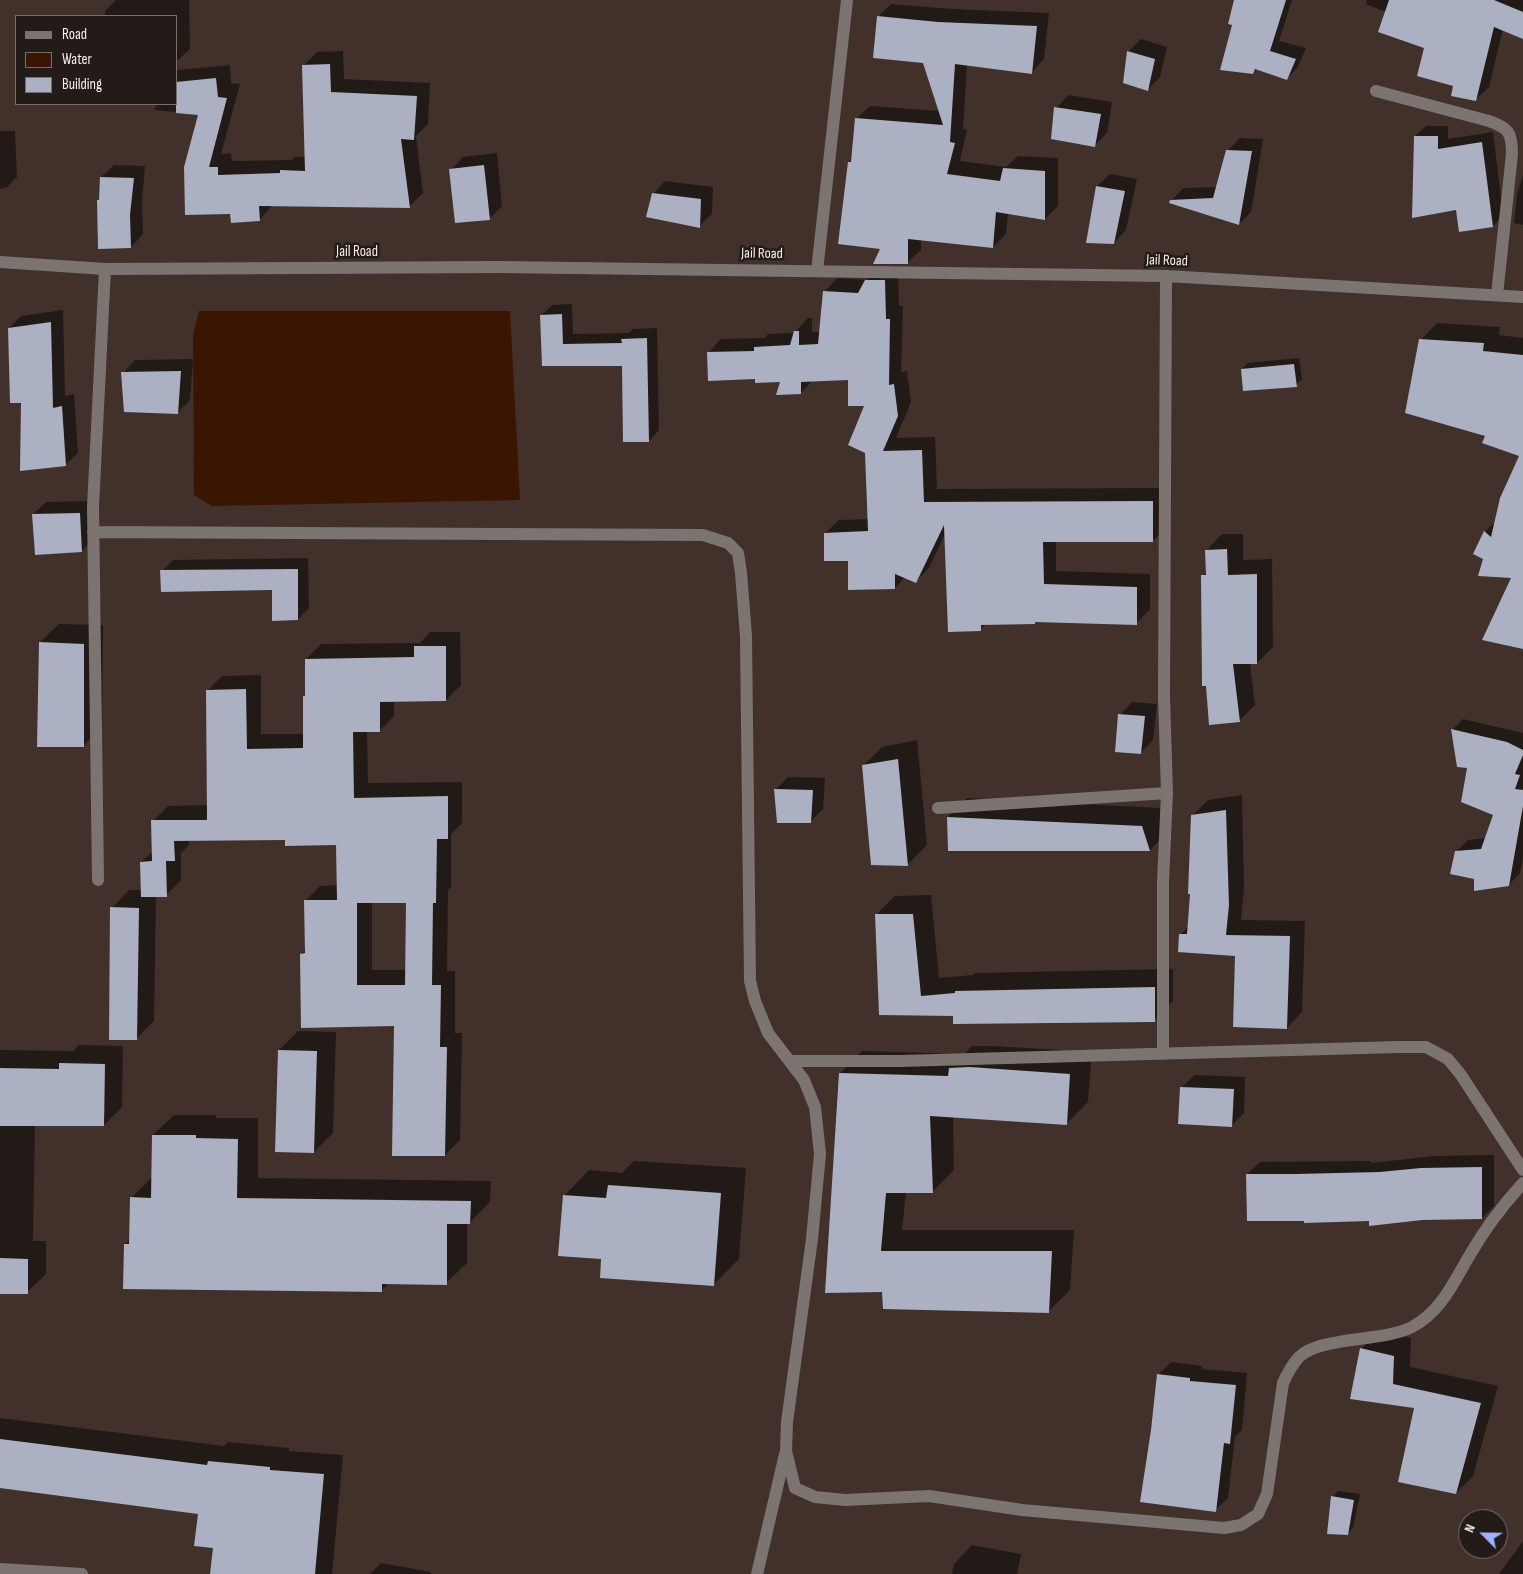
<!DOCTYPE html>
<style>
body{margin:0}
#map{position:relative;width:1523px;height:1574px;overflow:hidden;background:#41312a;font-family:"Sofia Sans Condensed",sans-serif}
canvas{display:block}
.legend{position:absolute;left:15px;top:15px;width:162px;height:90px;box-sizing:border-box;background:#221b18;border:1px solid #786f6c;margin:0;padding:6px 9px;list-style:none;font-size:15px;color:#f8eee9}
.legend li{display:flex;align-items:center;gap:10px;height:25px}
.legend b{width:25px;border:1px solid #786f6c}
.north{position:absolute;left:1458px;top:1509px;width:50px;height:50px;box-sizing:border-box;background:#221b18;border:1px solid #786f6c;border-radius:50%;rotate:293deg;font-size:14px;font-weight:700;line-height:20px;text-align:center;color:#f8eee9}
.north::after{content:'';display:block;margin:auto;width:18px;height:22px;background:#a1b2fd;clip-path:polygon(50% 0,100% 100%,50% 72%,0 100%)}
</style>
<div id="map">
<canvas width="1523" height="1574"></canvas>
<ul class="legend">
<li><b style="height:6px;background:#7c7470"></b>Road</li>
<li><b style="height:14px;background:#3a1602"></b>Water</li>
<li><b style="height:14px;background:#abb0c2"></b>Building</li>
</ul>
<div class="north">N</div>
</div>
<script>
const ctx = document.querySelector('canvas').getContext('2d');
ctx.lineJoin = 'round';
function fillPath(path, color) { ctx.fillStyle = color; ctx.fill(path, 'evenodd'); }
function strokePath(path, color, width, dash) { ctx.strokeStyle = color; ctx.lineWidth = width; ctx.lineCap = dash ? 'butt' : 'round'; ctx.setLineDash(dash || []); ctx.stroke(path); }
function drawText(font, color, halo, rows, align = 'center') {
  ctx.font = font + ' "Sofia Sans Condensed",sans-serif'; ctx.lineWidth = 5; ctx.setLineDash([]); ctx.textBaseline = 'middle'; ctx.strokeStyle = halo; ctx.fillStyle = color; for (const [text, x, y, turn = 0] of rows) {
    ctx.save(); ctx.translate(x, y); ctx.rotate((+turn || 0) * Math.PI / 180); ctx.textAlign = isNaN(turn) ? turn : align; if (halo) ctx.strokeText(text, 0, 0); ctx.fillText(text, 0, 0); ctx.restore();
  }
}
fillPath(new Path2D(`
 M199,311H510L520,500L212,506L194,495L193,335Z`), '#3a1602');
fillPath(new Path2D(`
 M116,0H189L190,49L176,62V16H105V11Z
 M1235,0H1292L1279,41L1306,48L1297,68L1287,78L1257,69L1253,73L1234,24Z
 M1367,0H1523V38L1503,29L1489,87L1475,100L1454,85L1426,48L1386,12L1366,4Z
 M891,4L952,9L1049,13L1044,59L1031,73L967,65L963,129L967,130L960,161L1006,167L1018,156L1058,158V206L1045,219L1008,213L1006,234L993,247L921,239V250L907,263L882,248L849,162L853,159L856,119L870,106L940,111L924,61L878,17Z
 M1141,39L1167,47L1160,77L1148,89L1128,52Z
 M343,51L344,79L430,83L428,124L416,136L423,193L409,207L273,205L259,220L231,213L186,214L200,114L154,110L157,104H176V72L178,70L230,65L231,83L240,84L221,154L231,153L232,161L292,160L295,157H306L304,65L317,52Z
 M1068,95L1112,102L1107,133L1094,146L1056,108Z
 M1426,126H1448V139L1493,132L1503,215L1493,226L1457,209L1415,136Z
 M0,131H15L17,177L6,188L0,189Z
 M1240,138L1263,139L1251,212L1239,224L1171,201L1183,188L1218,187L1227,151Z
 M497,153L502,206L489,219L451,170L463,157Z
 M114,165L145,166L142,202L143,234L131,247L98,201L100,199L101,177Z
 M1110,174L1137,179L1126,230L1114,243L1097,186Z
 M1523,175V225L1514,223L1517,195Z
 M665,181L713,187L712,214L699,226L653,194Z
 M880,267H898L899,306H903L901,372L907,371L911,402L896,438L935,437L937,489L1166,488V527L1153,541H1056V571L1150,574V610L1136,623L1036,621L986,624L981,629L945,534L929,568L915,582L905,577L895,588L849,560L825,533L839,520L869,519L866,405L850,378L813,380L801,393L781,380L756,378L708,353L721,339L765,338L768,334L794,333L808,318H812V332H821L824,292L837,278L867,280Z
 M572,304L573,334L629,333L633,329L657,328L659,430L649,441L623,364L543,365L542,315L552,305Z
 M63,310L65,396L74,394L78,453L65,465L22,402L9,328L21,316Z
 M1437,323L1500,327L1499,335L1523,338V456L1486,435L1421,340Z
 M1299,358L1302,379L1296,385L1242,369L1248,363Z
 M193,359L190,400L178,412L123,373L135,360Z
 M1523,464V648L1513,577L1485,532L1496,521Z
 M92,501L94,538L82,551L33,514L46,502Z
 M1222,534H1243V560L1272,559L1273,647L1257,663H1250L1255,705L1239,721L1203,576L1207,571V550Z
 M308,558L309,608L298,619L273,589L162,571L173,560Z
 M59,624L103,625L102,727L83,746L40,642Z
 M430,632H460L461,685L446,700L394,701V716L379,731H367L368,783L462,782V823L451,834V887L448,890L447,971H455V1033H462L460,1140L445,1155L395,1025L301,954L306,949L305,901L320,886L338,885V844L286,839L189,840V845L181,853V880L166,895L156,896L154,1021L136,1039L112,908L129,890H142L141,862L153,851V821L168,806L208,805L207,691L222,676L261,675V734H304V696L306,694V659L321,644L420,643ZM372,902H407L406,970H372Z
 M1132,702L1157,704L1153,740L1141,753L1120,715Z
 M1463,719L1523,733V858L1520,873L1509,885L1476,878L1456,852L1468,840L1486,838L1495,814L1469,767L1452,730Z
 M917,740L927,845L908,864L863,766L882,747Z
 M788,777L825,778L823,809L810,822L775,790Z
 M1242,795L1244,888L1241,920L1305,921L1302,1012L1287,1028L1236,955L1180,935L1189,926L1192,816L1208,800Z
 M967,798L1160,808L1169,831L1150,850H950L948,817Z
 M931,895L939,978L973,975L975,973L1173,969V1001L1154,1020L880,1013L876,915L895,896Z
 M298,1031L336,1032L333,1133L314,1152L279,1050Z
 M79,1045L123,1046L122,1107L104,1125H35L33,1241H46V1274L27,1292H0V1050L73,1051Z
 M972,1046H993L1092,1052L1088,1102L1066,1124L953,1116L954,1170L932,1192H906L902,1230H1074L1070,1290L1048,1312L883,1290L840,1073L862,1051L964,1054Z
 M1194,1075L1245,1077L1244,1113L1231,1126L1181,1088Z
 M174,1115H216V1118H258V1178L491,1181L490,1202L469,1223H467V1263L446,1283H389L381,1291L125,1244L131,1239V1198L152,1177L153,1135Z
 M1494,1155V1206L1482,1218L1305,1219L1247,1174L1260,1162L1371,1161V1163L1434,1156Z
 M634,1161L746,1168L739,1259L714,1284L602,1258L564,1196L589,1170L622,1173Z
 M1378,1331L1411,1338L1410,1367L1498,1386L1473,1476L1456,1493L1415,1407L1352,1398L1361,1349Z
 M1171,1362L1202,1366V1369L1247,1373L1242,1430L1235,1437L1228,1498L1215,1510L1152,1430L1158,1375Z
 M0,1418L224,1446L228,1442L289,1448V1451L343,1455L332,1574H212L215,1547L199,1512L0,1487Z
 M1338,1491L1360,1494L1353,1528L1347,1534L1332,1497Z
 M1523,1541V1574H1499Z
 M972,1545L1021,1554L1017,1574H952L954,1564Z
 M381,1563L431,1572V1574H370Z`), '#0007');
fillPath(new Path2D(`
 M1234,0H1286L1270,51L1296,59L1287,80L1255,69L1253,74L1220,70L1232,25L1228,24Z
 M1389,0H1494L1523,12V39L1494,27L1476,101L1451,96L1453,86L1417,76L1424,48L1378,32Z
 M877,16L938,22L1037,26L1032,74L955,64L950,142L955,143L947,174L1000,181L1003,168L1045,171V220L996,212L993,248L908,239V264H873L880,249L838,244L848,162H851L855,118L943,125L923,63L873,58Z
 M1127,51L1155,59L1148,91L1123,83Z
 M330,64L331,92L417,96L414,140L401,139L410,208L259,206L260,221L231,223L230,214L185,215L184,167L198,115L176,113V82L216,78L218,97L227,98L209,167H218V175L280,173V170L305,171L302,65Z
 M1054,107L1101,114L1095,147L1051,139Z
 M1414,136H1438V149L1482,142L1493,227L1459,232L1456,210L1412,218Z
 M1226,150L1252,151L1239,225L1169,203L1170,200L1213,198Z
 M484,165L490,220L455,223L449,169Z
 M100,177L134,178L130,215L131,248L98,249L97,200H99Z
 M1096,186L1125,191L1114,244L1086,243Z
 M652,193L701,199L700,228L646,217Z
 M865,280H885L886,319H890L889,385L894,384L898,416L883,451L922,450L924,502L1153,501V542H1043L1044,584L1137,587V625L1035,622V624L981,625V631L948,632L944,525L916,583L895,574V589L848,590V561H824V533L868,531L865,453L848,445L864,406H848V380L801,382V394L776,395L780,382L755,383V379L708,381L707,352L754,351V347L790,345L794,331H799V345L818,344L823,291L858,293Z
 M562,314L563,344L622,343L621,339L647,338L649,442H623L622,366H542L540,315Z
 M51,322L53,408L62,406L66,466L20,471L21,403H10L8,328Z
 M1419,339L1484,343L1483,351L1523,355V649L1482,640L1511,578L1478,576L1483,559L1473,554L1484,531L1491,537L1500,498L1519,456L1482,443L1485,436L1405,413Z
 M1294,364L1297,387L1243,391L1241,369Z
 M181,371L178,414L124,412L121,372Z
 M80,513L82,552L35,555L32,514Z
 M1227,549L1228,575L1257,574V664H1233L1240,722L1209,725L1206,686H1202L1201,575H1206L1205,550Z
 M298,569V620L272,621V590L161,592L160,570Z
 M39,642L84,644V747H37Z
 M414,646H446V701L380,702V732H353L354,798L448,796V839H437L436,903H433L432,985H441L440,1047H447L445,1156H392L394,1026L301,1028L300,954L305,953L304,900H337L336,845L285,846V840L174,841L175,861H166L167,897H141L140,862L152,861L151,820H207L206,690L246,689L247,749L303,748V696H305V659L414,657ZM357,903H406L405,985H357Z
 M1118,714L1145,716L1141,754L1115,752Z
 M1451,729L1507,742L1523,750V755L1515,774L1520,775L1515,789L1523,790V806L1509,886L1474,891V879L1450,874L1455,851L1481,849L1493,815L1461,802L1467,768L1457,767Z
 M898,759L908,866L871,865L862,765Z
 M774,789L813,790L811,823H777Z
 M1226,810L1229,905L1226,935L1290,936L1287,1029L1233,1027L1235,956L1178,952L1179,934H1187L1190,894H1188L1191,815Z
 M947,817L1142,826L1150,851H948Z
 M110,907L139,908L137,1040H109Z
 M875,914H913L921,996L955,993V991L1155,987V1022L953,1024V1016L879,1015Z
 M278,1050L317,1051L314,1153L275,1152Z
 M59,1063L105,1064L104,1126H0V1068L59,1069Z
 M970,1067L1070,1074L1067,1125L930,1116L933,1193H886L881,1251H1052L1049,1313L883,1309L882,1292L825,1293L839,1073L948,1076L949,1068Z
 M1180,1087L1234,1089L1232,1127L1178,1124Z
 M152,1135H196V1138L238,1139L237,1198L471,1201L470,1224H447V1285L382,1284V1292L123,1289L124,1244H129L130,1197L151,1198Z
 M1482,1167V1219L1422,1220L1369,1226V1221L1304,1223V1221H1247L1246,1174H1296L1380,1172L1421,1168Z
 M608,1185L721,1193L714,1286L600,1278L601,1259L558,1256L563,1195L606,1198Z
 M0,1258L28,1259V1294H0Z
 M1360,1348L1394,1356L1393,1384L1481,1403L1456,1494L1398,1482L1414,1408L1350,1399Z
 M1157,1374L1190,1378V1381L1236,1385L1230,1444L1224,1443L1216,1512L1140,1502L1151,1430Z
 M0,1439L207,1465L208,1461L270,1467V1470L324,1474L315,1574H210L213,1548L194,1546L198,1514L0,1488Z
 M1331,1496L1354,1500L1348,1535L1327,1534Z`), '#abb0c2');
strokePath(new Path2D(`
 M1376,91L1489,121C1509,128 1512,133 1512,154L1497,295
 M0,262L105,269L500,267L1166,276L1523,297
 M817,271L847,0
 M93,532L703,535L728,543L738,553L741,573L746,636L750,981L755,1001L768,1033L804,1080L815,1107L820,1154L812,1239L787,1422L786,1451L795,1488L815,1497L845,1500L929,1496L1022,1510L1224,1528L1241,1525L1258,1514L1267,1494L1283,1383C1287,1374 1292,1365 1299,1357C1321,1336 1383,1342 1412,1327C1442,1311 1454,1281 1471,1253C1486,1227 1502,1206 1523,1183
 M938,808L1167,793
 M98,880L93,507L105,269
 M1163,1054V882L1167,793L1164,696L1166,276
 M791,1061H900L1399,1047H1426L1448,1059L1461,1075L1523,1170
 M0,1569L82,1574
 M757,1574L785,1454`), '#7c7470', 12);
drawText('15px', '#f8eee9', '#221b18', [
 ["Jail Road",357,252],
 ["Jail Road",762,254,1],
 ["Jail Road",1167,261,2]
]);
</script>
